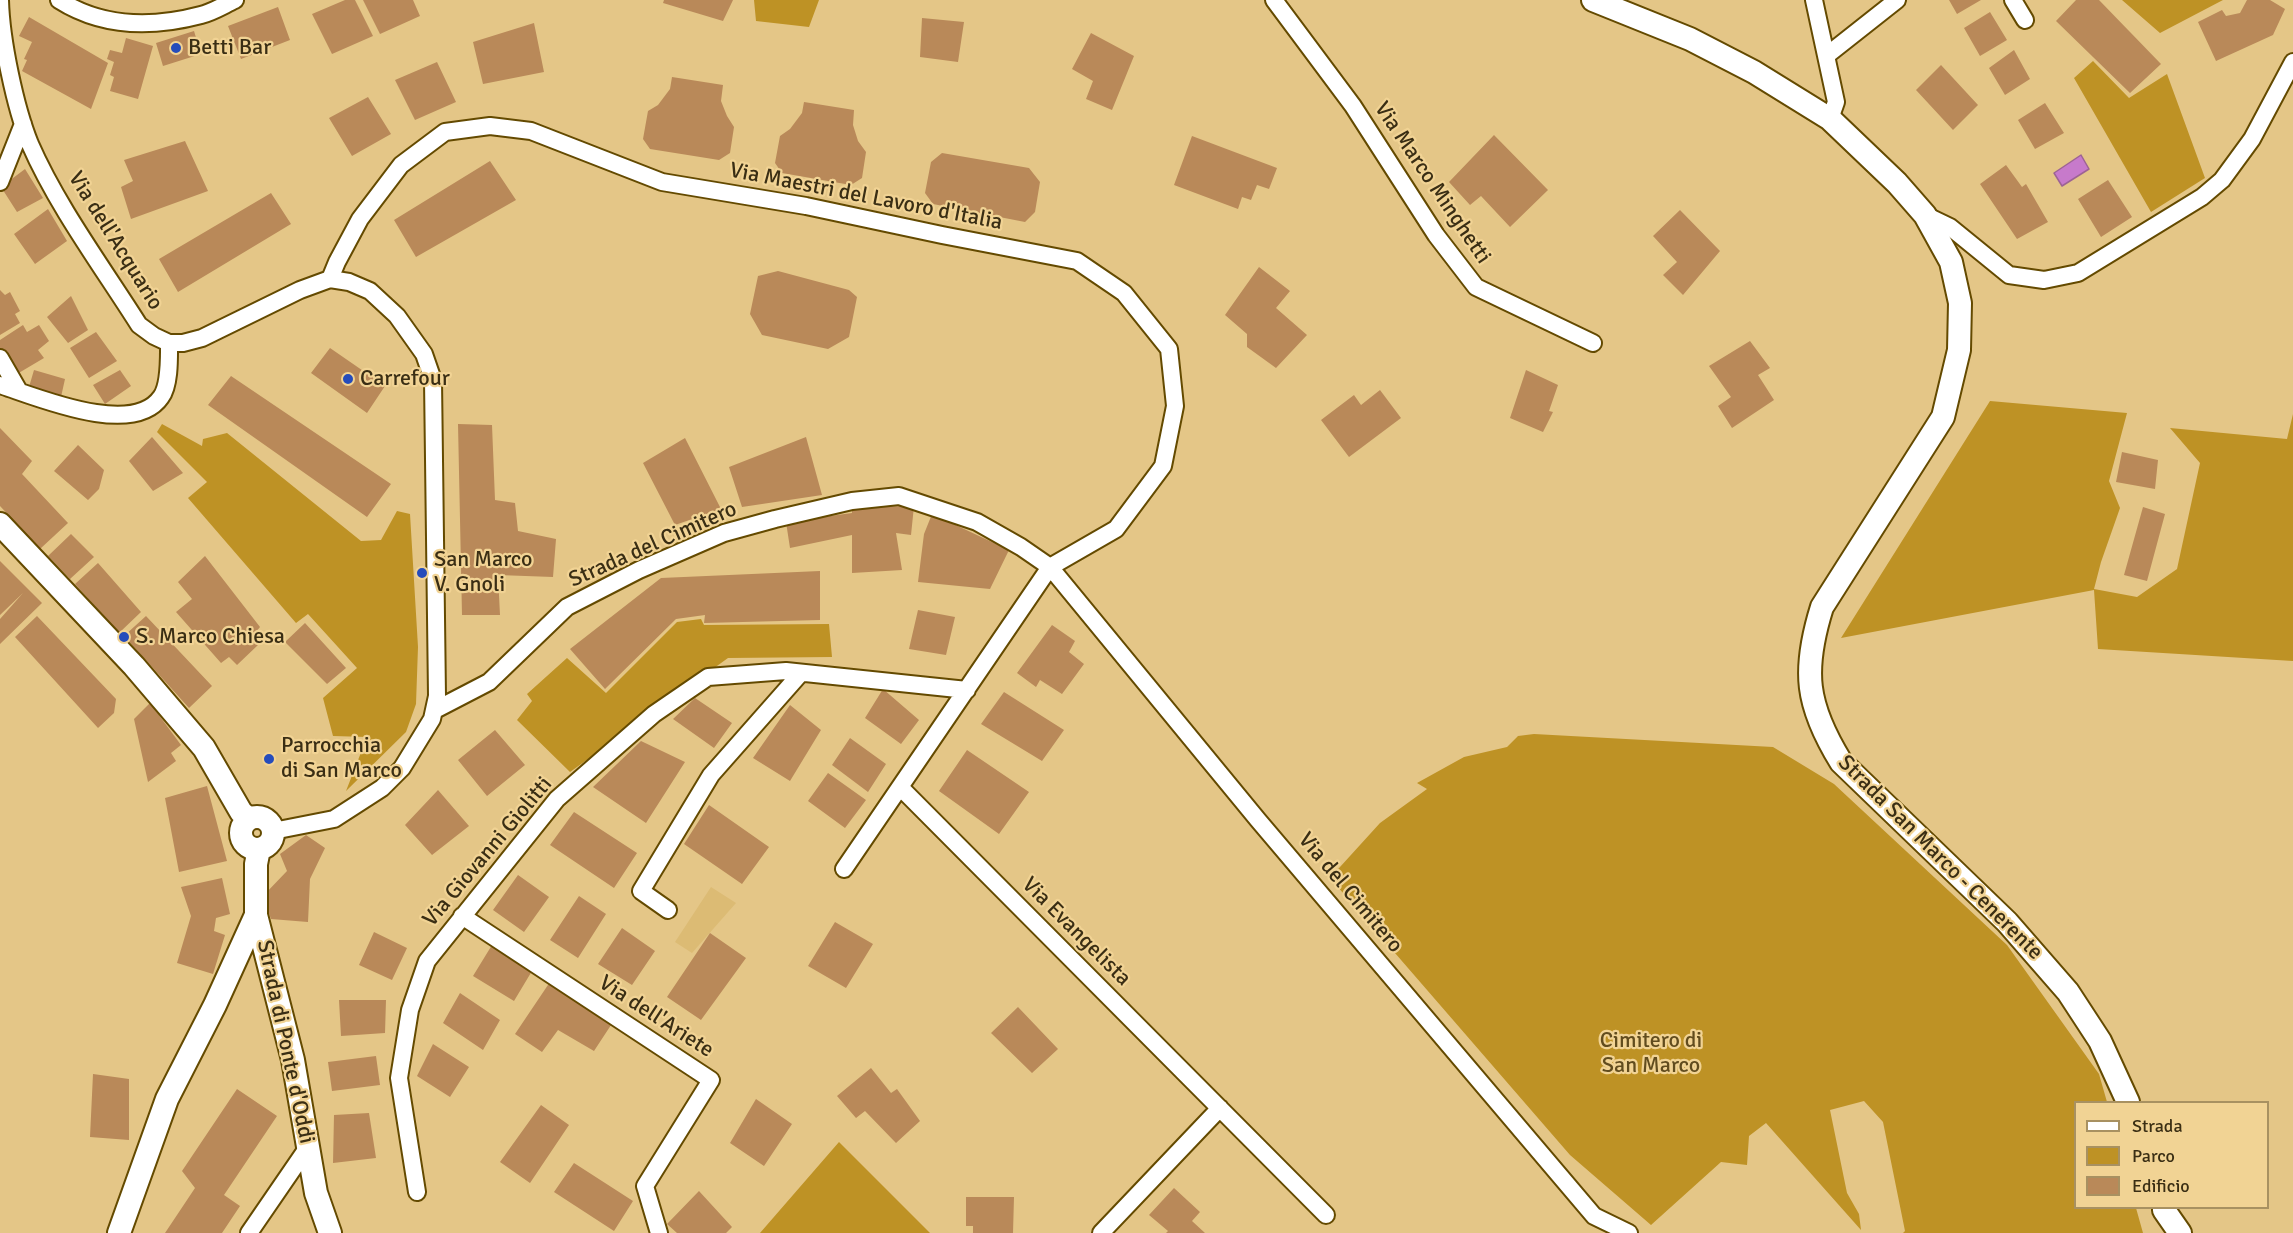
<!DOCTYPE html>
<style>
body{margin:0}
#map{position:relative;width:2293px;height:1233px;overflow:hidden;background:#e4c687;font-family:Signika,sans-serif}
canvas{display:block}
.legend{position:absolute;left:2074px;top:1101px;width:195px;height:108px;box-sizing:border-box;background:#f1d394;border:2px solid #a89161;margin:0;padding:8px 10px;list-style:none;font-size:18px;color:#3a2e14}
.legend li{display:flex;align-items:center;gap:12px;height:30px}
.legend b{width:30px;border:2px solid #a89161}
</style>
<div id="map">
<canvas width="2293" height="1233"></canvas>
<ul class="legend">
<li><b style="height:8px;background:#fff"></b>Strada</li>
<li><b style="height:16px;background:#be9225"></b>Parco</li>
<li><b style="height:16px;background:#b98959"></b>Edificio</li>
</ul>
</div>
<script>
const ctx = document.querySelector('canvas').getContext('2d');
ctx.lineJoin = 'round';
function fillPath(path, color) { ctx.fillStyle = color; ctx.fill(path, 'evenodd'); }
function strokePath(path, color, width, dash) { ctx.strokeStyle = color; ctx.lineWidth = width; ctx.lineCap = dash ? 'butt' : 'round'; ctx.setLineDash(dash || []); ctx.stroke(path); }
function drawText(font, color, halo, rows, align = 'center') {
  ctx.font = font + ' Signika,sans-serif'; ctx.lineWidth = 4.5; ctx.setLineDash([]); ctx.textBaseline = 'middle'; ctx.strokeStyle = halo; ctx.fillStyle = color; for (const [text, x, y, turn = 0] of rows) {
    ctx.save(); ctx.translate(x, y); ctx.rotate((+turn || 0) * Math.PI / 180); ctx.textAlign = isNaN(turn) ? turn : align; if (halo) ctx.strokeText(text, 0, 0); ctx.fillText(text, 0, 0); ctx.restore();
  }
}
fillPath(new Path2D(`
 M711,887L736,903L692,953L675,942Z`), '#dcbb74');
fillPath(new Path2D(`
 M754,0H819L809,27L756,21Z
 M2122,0H2223L2160,33Z
 M2093,61L2129,98L2167,74L2205,178L2151,212L2074,78Z
 M1990,401L2127,413L2109,481L2120,508L2101,562L2094,589L2137,597L2177,569L2200,463L2170,428L2287,439L2293,414V661L2098,649L2094,590L1841,638Z
 M162,424L202,446L203,439L227,433L361,541L381,540L397,511L410,514L418,647L416,704L406,732L346,791L367,737L333,736L323,698L357,668L308,614L296,623L188,498L207,482L157,432Z
 M701,619L704,625L829,624L832,657L728,658L570,772L517,720L532,701L527,694L567,658L606,693L677,622Z
 M1534,734L1773,747L1834,784L2007,945L2099,1074L2107,1102H2076V1208H2136L2143,1233H1903L1905,1231L1883,1122L1864,1101L1830,1110L1847,1193L1859,1214L1861,1230L1766,1123L1749,1136L1747,1165L1721,1162L1651,1225L1570,1155L1330,878L1380,823L1427,789L1417,783L1464,757L1507,747L1518,736Z
 M839,1142L930,1233H760Z`), '#be9225');
const water = new Path2D(`
 M2081,155L2089,169L2062,186L2054,173Z`);
fillPath(water, '#c77acb');
strokePath(water, '#9d6394', 1.5);
fillPath(new Path2D(`
 M345,0H355L373,36L332,54L312,14Z
 M363,0H413L420,16L380,34Z
 M664,0H733L723,21L663,3Z
 M1949,0H1981L1957,14Z
 M2076,0H2099L2161,64L2130,93L2056,21Z
 M2247,0H2270L2285,9L2273,35L2216,61L2198,22L2222,10L2226,16L2240,13Z
 M278,7L290,40L241,59L228,26Z
 M1990,12L2007,40L1980,56L1964,28Z
 M29,17L108,63L91,109L22,71L27,60L24,59L32,42L19,36Z
 M922,18L964,22L958,62L920,57Z
 M534,23L544,72L483,84L473,42Z
 M194,31L201,54L163,66L156,43Z
 M1091,33L1134,56L1112,110L1086,99L1093,81L1072,69Z
 M126,38L153,46L138,99L110,91L114,77L110,75L114,62L107,59L110,50L122,53Z
 M2014,50L2030,79L2005,95L1989,68Z
 M437,62L456,102L415,120L395,80Z
 M1941,65L1978,105L1953,130L1916,90Z
 M672,77L723,85L721,101L727,116L734,127L730,153L719,160L650,149L643,139L648,111L658,105L670,89Z
 M368,97L391,134L352,156L329,118Z
 M804,102L854,110L853,125L858,141L866,152L862,178L851,185L782,173L775,163L780,136L790,129L802,113Z
 M2045,103L2064,133L2035,149L2018,120Z
 M1494,135L1548,190L1510,227L1481,196L1470,205L1449,182Z
 M1192,136L1277,168L1269,189L1257,185L1251,200L1242,197L1238,209L1174,185Z
 M185,141L208,191L131,219L121,187L133,181L124,160Z
 M942,153L1029,168L1040,182L1035,212L1025,222L933,204L925,193L931,162Z
 M490,161L516,200L416,257L394,220Z
 M2006,165L2022,187L2026,184L2048,222L2017,239L1980,184Z
 M25,169L43,198L17,212L1,187Z
 M2108,180L2132,217L2101,237L2078,199Z
 M271,193L291,224L178,292L159,259Z
 M48,209L67,241L35,264L14,234Z
 M1680,210L1720,251L1683,295L1663,275L1677,262L1653,236Z
 M1259,267L1290,291L1276,308L1307,335L1276,368L1247,347V334L1225,315Z
 M778,271L849,290L857,297L849,337L828,349L762,335L750,314L758,276Z
 M0,290L5,295L10,292L20,311L15,314L20,323L0,335Z
 M71,296L88,330L68,343L47,317Z
 M23,325L27,332L39,325L49,341L38,350L44,358L17,374L0,348V340Z
 M96,332L117,361L89,378L70,348Z
 M1750,341L1770,368L1758,375L1774,400L1732,428L1718,406L1731,397L1709,366Z
 M330,348L385,386L367,413L311,373Z
 M34,370L65,379L61,397L29,387Z
 M120,370L131,386L105,404L93,385Z
 M1526,370L1558,385L1549,411L1553,412L1543,432L1510,418Z
 M231,376L391,484L367,517L208,405Z
 M1380,390L1401,418L1349,457L1321,420L1354,395L1361,405Z
 M458,424L492,425L495,500L515,503L518,531L556,539L553,577L498,575L500,615H462Z
 M0,428L32,461L22,474L68,523L40,549L0,506Z
 M152,437L183,473L153,491L129,461Z
 M806,437L822,495L742,507L729,467Z
 M685,438L721,509L675,525L643,463Z
 M78,445L104,470L99,489L88,500L54,471Z
 M2122,452L2158,460L2155,489L2116,482Z
 M914,506L911,535L896,533L902,570L852,573V535L790,548L786,522L852,513V507Z
 M2143,507L2165,514L2147,581L2124,575Z
 M932,514L1009,550L990,589L918,582L924,534Z
 M71,534L94,557L70,579L48,556Z
 M205,556L260,627L252,637L258,645L237,665L229,657L221,663L176,612L192,599L178,582Z
 M0,561L42,603L0,644V619L23,593L0,615Z
 M98,563L141,612L119,633L75,584Z
 M820,571V620L704,623L705,615L676,619L605,689L570,649L661,578Z
 M918,610L955,617L946,655L909,649Z
 M37,616L116,699L114,713L98,728L15,637Z
 M146,616L212,686L189,708L124,636Z
 M305,623L346,668L327,684L285,642Z
 M1052,625L1075,641L1069,652L1084,664L1062,694L1040,680L1036,687L1017,673Z
 M883,689L919,720L901,744L865,718Z
 M1004,692L1064,730L1042,761L981,724Z
 M695,698L732,723L714,748L673,719Z
 M150,703L181,745L171,753L176,761L148,782L134,719Z
 M790,705L821,730L790,781L753,758Z
 M495,730L525,765L487,796L458,760Z
 M850,738L886,764L868,792L832,765Z
 M641,741L685,762L646,823L593,787Z
 M967,750L1029,792L999,834L939,791Z
 M828,773L866,800L845,828L808,801Z
 M207,786L227,861L179,872L165,798Z
 M438,790L469,826L432,855L405,825Z
 M709,805L769,847L742,884L684,844Z
 M574,812L637,853L614,888L550,845Z
 M306,835L325,848L310,879L308,922L271,919L263,896L287,871L280,854Z
 M518,875L549,897L524,932L493,910Z
 M222,878L230,914L216,918L214,931L225,935L213,974L177,963L191,916L181,887Z
 M579,896L606,914L578,958L550,940Z
 M835,922L873,944L846,988L808,966Z
 M622,928L655,951L632,985L598,964Z
 M374,932L407,948L392,980L359,965Z
 M710,933L746,958L701,1020L667,997Z
 M492,945L532,971L514,1001L473,976Z
 M552,979L613,1022L594,1051L558,1030L542,1052L515,1034Z
 M460,993L500,1020L483,1050L443,1023Z
 M339,1000H386L385,1033L341,1036Z
 M1018,1007L1058,1049L1032,1073L991,1033Z
 M433,1044L469,1067L450,1097L417,1076Z
 M376,1056L380,1085L332,1091L328,1062Z
 M871,1068L891,1093L897,1089L920,1121L896,1143L865,1111L856,1118L837,1096Z
 M93,1074L129,1079V1140L90,1137Z
 M237,1089L277,1116L224,1195L240,1206L222,1233H165L195,1188L182,1171Z
 M756,1099L792,1124L764,1166L730,1143Z
 M541,1105L569,1125L530,1183L500,1162Z
 M369,1113L376,1158L333,1163L334,1115Z
 M574,1163L633,1201L614,1231L554,1192Z
 M1174,1188L1200,1212L1192,1221L1205,1233H1166L1168,1231L1149,1215Z
 M699,1191L732,1227L726,1233H677L667,1224Z
 M966,1197H1014L1013,1233H973V1226H966Z`), '#b98959');
const street = new Path2D(`
 M0,0C1,40 15,107 30,144C57,206 103,268 139,325L154,336L169,343H183L202,338L300,290L330,279L349,282L370,291L397,316L424,354L433,380L437,696L432,719L402,768L382,788L334,819L273,831
 M59,0C103,28 152,28 201,15C213,12 224,5 235,0
 M1274,0L1353,106L1436,235L1476,287L1593,343
 M1814,0L1836,102L1830,119
 M2013,0L2025,20
 M1826,56L1897,0
 M0,182L23,124
 M1925,215L1950,227L2009,275L2044,280L2078,273L2202,197L2222,180L2252,139L2293,62
 M330,279L337,262L360,219L401,165L445,132L490,126L531,131L662,182L806,206L942,235L1077,261L1124,293L1169,349L1175,406L1163,466L1116,529L1050,567L844,869
 M0,358L19,391
 M0,385C37,397 133,438 161,397C170,385 169,357 169,343
 M435,710L489,682L567,607L639,570L724,533L775,519L852,501L899,496L977,522L1021,547L1050,567L1258,820L1594,1216L1629,1233
 M900,787L1326,1215
 M668,910L641,891L711,775L801,673
 M462,916L711,1080L645,1186L659,1233
 M417,1192L399,1078L410,1010L427,961L557,799L654,714L708,677L786,671L967,690
 M249,1233L308,1147
 M1101,1233L1220,1108`);
const secondary = new Path2D(`
 M1593,0L1690,39L1754,72L1830,119L1897,183L1925,215L1951,262L1960,303L1959,350L1943,417L1822,607C1802,671 1806,705 1841,762L2007,922L2068,992L2100,1041L2128,1102
 M0,524L134,666L204,748L241,812L249,819
 M241 833a16 16 0 1 1 32 0a16 16 0 1 1-32 0Z
 M259,849L256,864V915L293,1060L316,1193L330,1233
 M2164,1210L2180,1233
 M119,1233L167,1099L215,1005L256,915`);
strokePath(street, '#644a00', 20);
strokePath(secondary, '#644a00', 26);
strokePath(street, '#fff', 16);
strokePath(secondary, '#fff', 22);
for (const [x, y, r, color] of [
 [176,48,6,"#254cbb"],
 [348,379,6,"#254cbb"],
 [422,573,6,"#254cbb"],
 [124,637,6,"#254cbb"],
 [269,759,6,"#254cbb"]
]) { const dot = new Path2D(); dot.arc(x, y, r, 0, 2 * Math.PI); ctx.fillStyle = color; ctx.fill(dot); strokePath(dot, '#f1d394', 2); }
drawText('22px', '#3a2e14', '#f1d394', [
 ["Betti Bar",188,48],
 ["Carrefour",360,379],
 ["San Marco",434,560],
 ["V. Gnoli",434,585],
 ["S. Marco Chiesa",136,637],
 ["Parrocchia",281,746],
 ["di San Marco",281,771]
], 'left');
drawText('22px', '#3a2e14', '#f1d394', [
 ["Via Marco Minghetti",1432,183,56],
 ["Via Maestri del Lavoro d'Italia",866,197,11],
 ["Via dell'Acquario",115,241,58],
 ["Strada del Cimitero",653,545,-24],
 ["Via Giovanni Giolitti",488,852,-50],
 ["Strada San Marco - Cenerente",1940,858,45],
 ["Via del Cimitero",1350,893,50],
 ["Via Evangelista",1076,932,45],
 ["Via dell'Ariete",656,1017,33],
 ["Strada di Ponte d'Oddi",285,1042,78]
]);
drawText('22px', '#614c1e', '#f1d394', [
 ["Cimitero di",1651,1041],
 ["San Marco",1651,1066]
]);
</script>
